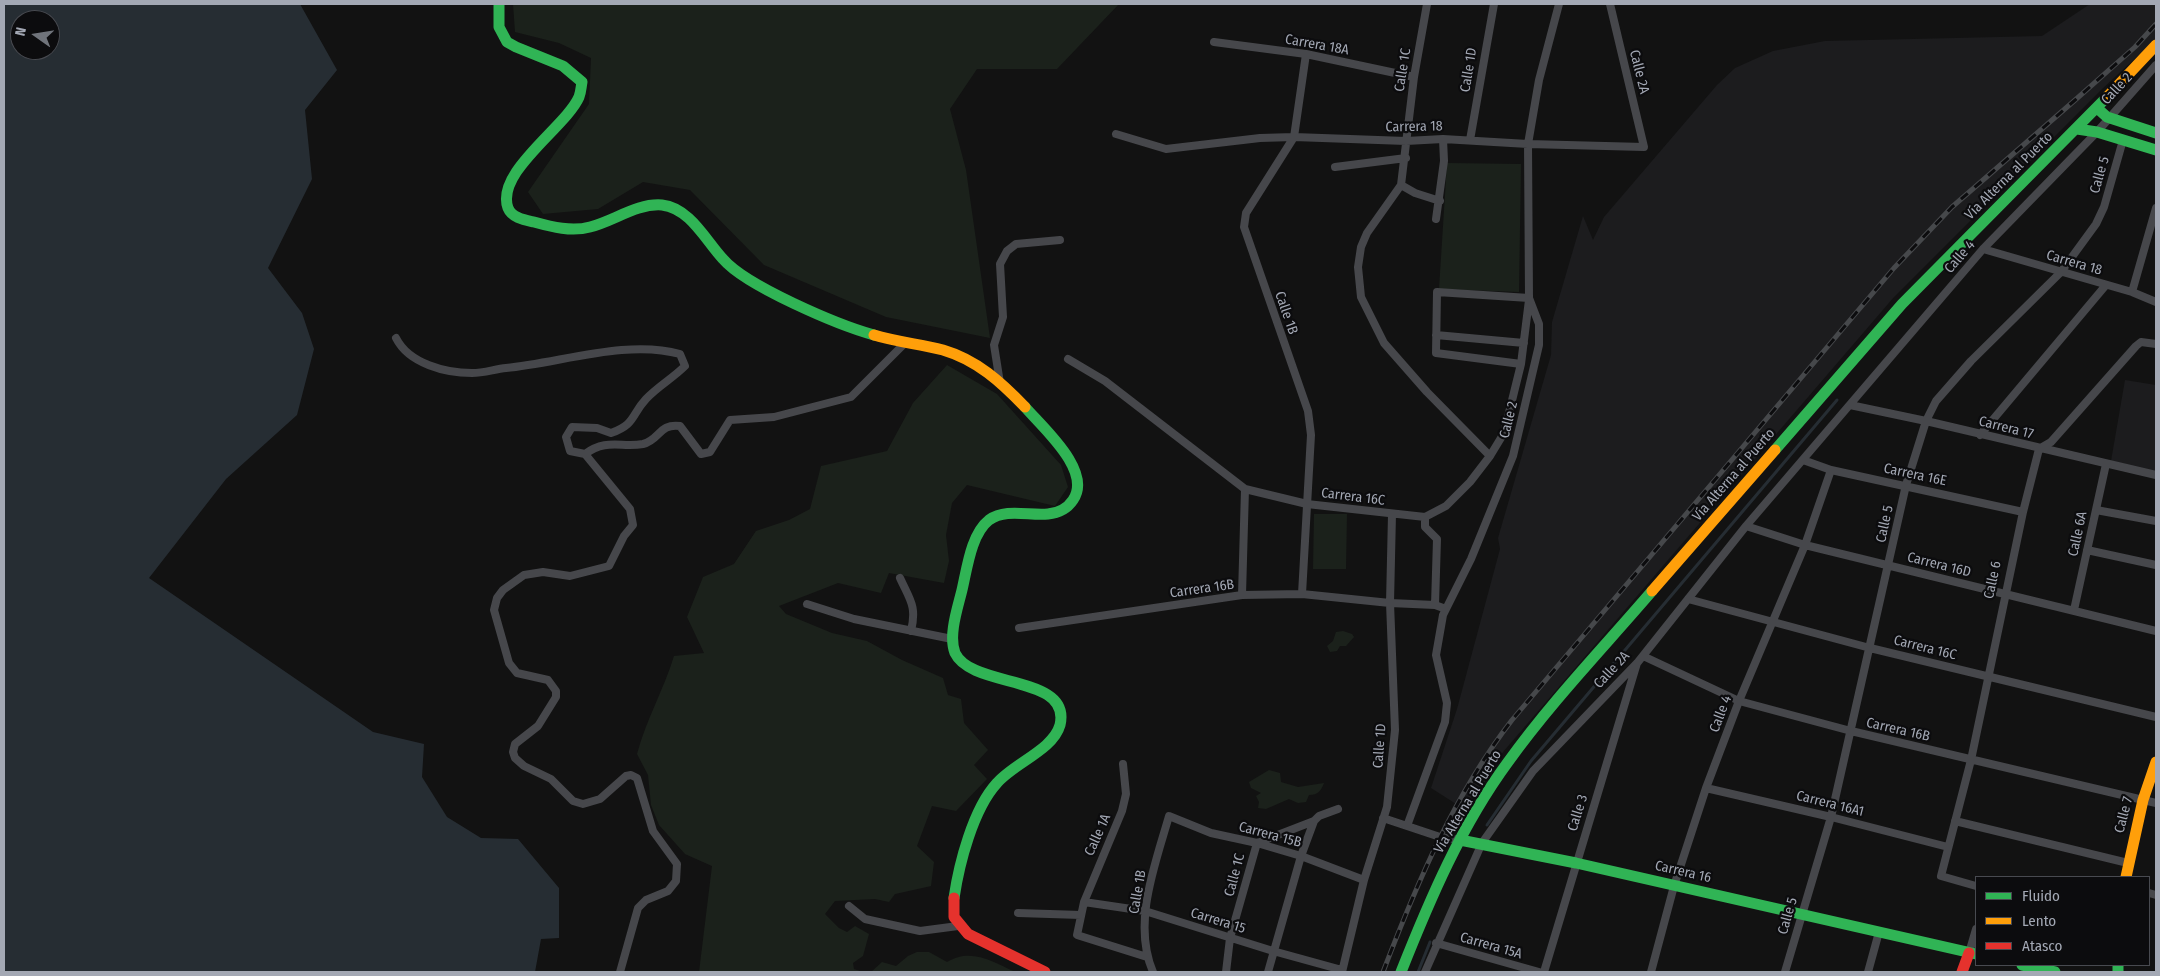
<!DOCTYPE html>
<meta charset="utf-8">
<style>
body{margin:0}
#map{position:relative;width:2160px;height:976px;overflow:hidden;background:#121212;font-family:"Fira Sans Condensed",sans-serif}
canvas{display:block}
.frame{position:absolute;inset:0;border:5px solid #a3a8b4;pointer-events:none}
.legend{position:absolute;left:1975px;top:876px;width:175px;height:90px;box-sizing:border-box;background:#0c0c0e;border:1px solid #484a50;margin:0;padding:6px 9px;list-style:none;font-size:15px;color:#a3a8b4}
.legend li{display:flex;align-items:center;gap:10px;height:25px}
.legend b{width:25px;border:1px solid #484a50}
.north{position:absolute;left:10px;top:10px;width:50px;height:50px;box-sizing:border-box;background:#0c0c0e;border:1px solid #484a50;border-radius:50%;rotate:283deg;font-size:14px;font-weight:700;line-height:20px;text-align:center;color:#a3a8b4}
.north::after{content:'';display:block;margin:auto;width:18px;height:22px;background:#70747b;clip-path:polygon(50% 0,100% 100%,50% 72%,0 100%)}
</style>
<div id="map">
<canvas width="2160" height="976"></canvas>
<div class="frame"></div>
<ul class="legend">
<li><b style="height:6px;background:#30b455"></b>Fluido</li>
<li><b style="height:6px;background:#ff9f0a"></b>Lento</li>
<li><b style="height:6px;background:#e5322d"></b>Atasco</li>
</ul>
<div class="north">N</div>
</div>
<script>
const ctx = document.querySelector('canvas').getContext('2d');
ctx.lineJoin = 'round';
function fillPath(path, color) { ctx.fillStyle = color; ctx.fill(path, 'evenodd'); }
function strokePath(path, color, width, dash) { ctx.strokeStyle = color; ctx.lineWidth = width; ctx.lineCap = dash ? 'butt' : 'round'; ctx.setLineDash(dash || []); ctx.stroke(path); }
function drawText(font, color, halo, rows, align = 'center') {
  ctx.font = font + ' "Fira Sans Condensed",sans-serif'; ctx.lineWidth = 4.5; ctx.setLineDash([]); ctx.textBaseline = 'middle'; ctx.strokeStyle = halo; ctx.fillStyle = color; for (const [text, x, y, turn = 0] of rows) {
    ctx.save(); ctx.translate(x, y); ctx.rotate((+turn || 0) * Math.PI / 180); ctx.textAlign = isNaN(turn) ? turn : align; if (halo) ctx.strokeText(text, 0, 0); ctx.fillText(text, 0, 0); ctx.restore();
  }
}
fillPath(new Path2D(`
 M2090,4H2156V39L2101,90L1894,297L1503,752L1467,811L1431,788L1457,709L1500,549L1498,538L1551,355L1552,322L1583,216L1593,240L1604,217L1717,85L1735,68L1773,51L1825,41L2042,36Z
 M2125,380L2156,385V472L2111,461Z`), '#1c1c1e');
fillPath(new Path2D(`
 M513,4H1119L1057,69H977L950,109L966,170L990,338L886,317L764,265L690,190L643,182L598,209L543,214L528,192L589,104L591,58L559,43L515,32Z
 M1447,163L1521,164L1519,292L1439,289Z
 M947,365L997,394L1061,465L1068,487L1055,506L967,485L952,503L946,535L949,561L944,583L889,573L881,593L838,583L779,606L786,614L832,633L867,641L902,660L943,678L948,695L961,699L964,723L988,750L974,765L987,779L956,811L932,806L917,846L934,862L931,886L895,894L889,902L875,899L835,901L825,914L839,928L847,932L855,926L869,934L863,956L853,963L854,969L863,972H699L712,866L685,854L659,825L651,805L648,775L637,754C646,720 664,689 674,656L704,653L687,617L703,577L734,564L756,531L789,520L810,509L821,466L887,451L913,403Z
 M1314,514H1347L1346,569H1313Z
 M1343,631L1352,634L1354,637L1346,646H1340L1337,651L1330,652L1327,646L1333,641L1336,632Z
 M1269,770L1280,773L1281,782L1298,787L1324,783C1321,791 1318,795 1309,795L1306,802L1298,803L1289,799L1266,809L1258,808L1259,802L1256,796L1261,793L1251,788L1249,782Z
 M917,952H929L947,962C972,947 992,962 1016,972H871L882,962L896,966L908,956Z`), '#1b211b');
fillPath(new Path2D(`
 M4,4H300L337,70L305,110L312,179L268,268L302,313L314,349L297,415L226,479L149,578L373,732L424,744L422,777L447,817L481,838L518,839L559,888V938L541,939L535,972H4ZM20,20H50V50H20Z`), '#262d33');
strokePath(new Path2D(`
 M1487,825L1531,761L1837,400
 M1418,972L1430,942`), '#262d33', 3);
strokePath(new Path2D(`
 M1427,4L1414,77L1401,185L1367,233L1361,247L1358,267L1361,297L1384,343L1427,392L1490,456
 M1214,42L1306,54L1414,77
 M1116,134L1166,149L1260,138L1294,137L1406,141L1443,139L1528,144L1644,147L1610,4
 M1470,140L1494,4
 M1335,167L1406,158
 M1401,185L1415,193L1440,201
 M1436,219L1444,161L1443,139
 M1983,249L2132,292L2156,302
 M2132,292L2156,208
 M1436,335L1524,343
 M396,338C409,364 446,373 472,373C484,373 495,369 506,368C560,363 627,339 680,354L685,366C673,378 657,387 646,399C631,415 636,424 611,433L597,428L572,427L566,437L570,451L585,454C607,438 621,448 643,444C660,440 659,423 680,426L701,454L710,452L730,420L774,417L851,397L905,343
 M1068,359L1105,381L1245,489L1307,504L1425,517L1446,506L1470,482L1490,456L1504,433L1521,364L1529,300
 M1521,364L1436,353L1437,292L1529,298
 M1000,383L994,345L1003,317L1000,264L1007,251L1016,244L1060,240
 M1850,405L1926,421L2156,475
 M1980,435L2106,285
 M585,454L630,509L633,525L624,536L609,566L570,576L543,572L524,575L503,590L497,598L494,610L509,663L517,673L548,680L556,691V697L538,726L515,744L513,752L515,758L524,766L551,779L573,801L583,804L600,799L626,776L631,775L637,778L653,831L677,864L676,881L668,891L646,900L638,908L620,972
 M1803,460L1831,470L2023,512
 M2096,510L2156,521
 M1425,517V527L1437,539L1435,605
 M1746,526L1805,545L2156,631
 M2087,550L2156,565
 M900,578C910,600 917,606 911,631
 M1302,594L1311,435L1308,411L1244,227L1246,213L1294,137L1306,54
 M1242,595L1245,489
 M1688,599L1870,648L2156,717
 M807,604L854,619L952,639
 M2074,610L2106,464
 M1019,628L1242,595L1302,594L1390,603L1435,605L1446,609
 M1643,656L1739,701L1851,731L2156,803
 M1123,764L1126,794L1122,811L1084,902L1077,935L1147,957
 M1706,788L1831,817L1948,847
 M1383,818L1440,837L1460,840
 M1955,821L2128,863
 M1407,826L1445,722L1447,703L1436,655L1443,615L1471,559L1513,456L1539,345V324L1529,298L1528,144L1539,80L1559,4
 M1976,886L1941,876L1971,760L2023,512L2039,449L2051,442L2136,346L2141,342L2156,344
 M2149,893L2156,895
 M1084,902L1145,911L1273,951L1342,970
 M849,906L865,919L920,931L958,926
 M1018,913L1081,915
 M1436,943L1539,972
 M1969,953L1976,929
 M1153,972C1132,923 1155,865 1169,816L1211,833L1257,843L1301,856L1364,880
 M1226,972L1230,938L1257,843L1314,821L1319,816L1338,809
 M1268,972L1301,856L1314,821
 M1342,972L1364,880L1387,807L1395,730L1390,603L1392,514
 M1425,972L1482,843L1533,771L1638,662L1746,526L1983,249L2097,132L2156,65
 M1544,972L1637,663
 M1651,972L1674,886L1706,788L1739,701L1805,545L1831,470
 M1785,972L1831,817L1906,485L1926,421L1936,401L1971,361L2061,272L2096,224L2104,207L2123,140
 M1868,972L1879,932`), '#46474b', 8);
strokePath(new Path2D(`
 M499,4V27L507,42L516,47L563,66L582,82C581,87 581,92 579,97C566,127 495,172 508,208C512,218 525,220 534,222C552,227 572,232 590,227C614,221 637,203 662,205C690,208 706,241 723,259C746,286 838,325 874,335
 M2097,108L2107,117L2156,133
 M2077,129L2097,132L2156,150
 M1775,450L1902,304L2108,96
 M1460,840L1576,863L1976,954
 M954,898C959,864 973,809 997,783C1014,763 1053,750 1060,725C1072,674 972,689 955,653C948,635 958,607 962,590C967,569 971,534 989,520C1006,508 1029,516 1048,514C1059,513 1067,509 1073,500C1093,471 1043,428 1025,407
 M2022,965L2055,972
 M2118,965V972
 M1401,972C1430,899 1461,826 1508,762C1551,702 1604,647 1652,591`), '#30b455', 11);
strokePath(new Path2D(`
 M2108,96L2156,45
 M874,335C897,342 920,344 943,350C977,360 1001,382 1025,407
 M1652,591L1775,450
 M2126,877L2143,800L2156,762`), '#ff9f0a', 11);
strokePath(new Path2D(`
 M954,898V917L968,934L1045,972
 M1962,972L1969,953`), '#e5322d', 11);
const rail = new Path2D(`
 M1383,972C1417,883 1454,795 1512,720L1894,268L1952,207L2074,101L2135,47L2156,24`);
strokePath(rail, '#46484b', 5);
strokePath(rail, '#0c0c0e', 3, [9]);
drawText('14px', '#a3a8b4', '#0c0c0e', [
 ["Carrera 18A",1317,45,10],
 ["Calle 1C",1403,70,-81],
 ["Calle 1D",1469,70,-81],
 ["Calle 2A",1639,72,76],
 ["Calle 2",2117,89,-47],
 ["Carrera 18",1414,127,-1],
 ["Calle 5",2100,175,-74],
 ["Vía Alterna al Puerto",2009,176,-45],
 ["Calle 4",1960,257,-49],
 ["Carrera 18",2074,263,16],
 ["Calle 1B",1286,313,71],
 ["Calle 2",1509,420,-76],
 ["Carrera 17",2006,428,14],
 ["Vía Alterna al Puerto",1734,475,-49],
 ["Carrera 16E",1915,475,12],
 ["Carrera 16C",1353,497,7],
 ["Calle 5",1885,524,-78],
 ["Calle 6A",2078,534,-78],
 ["Carrera 16D",1939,565,14],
 ["Calle 6",1993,580,-78],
 ["Carrera 16B",1202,589,-8],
 ["Carrera 16C",1925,648,14],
 ["Calle 2A",1612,670,-47],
 ["Calle 4",1721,714,-69],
 ["Carrera 16B",1898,730,13],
 ["Calle 1D",1380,746,-86],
 ["Vía Alterna al Puerto",1468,802,-59],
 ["Carrera 16A1",1830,804,14],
 ["Calle 3",1578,813,-73],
 ["Calle 7",2124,815,-76],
 ["Calle 1A",1098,835,-66],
 ["Carrera 15B",1270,835,15],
 ["Carrera 16",1683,872,13],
 ["Calle 1C",1235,875,-75],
 ["Calle 1B",1138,892,-80],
 ["Calle 5",1788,916,-74],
 ["Carrera 15",1218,921,17],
 ["Carrera 15A",1491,946,16]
]);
</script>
